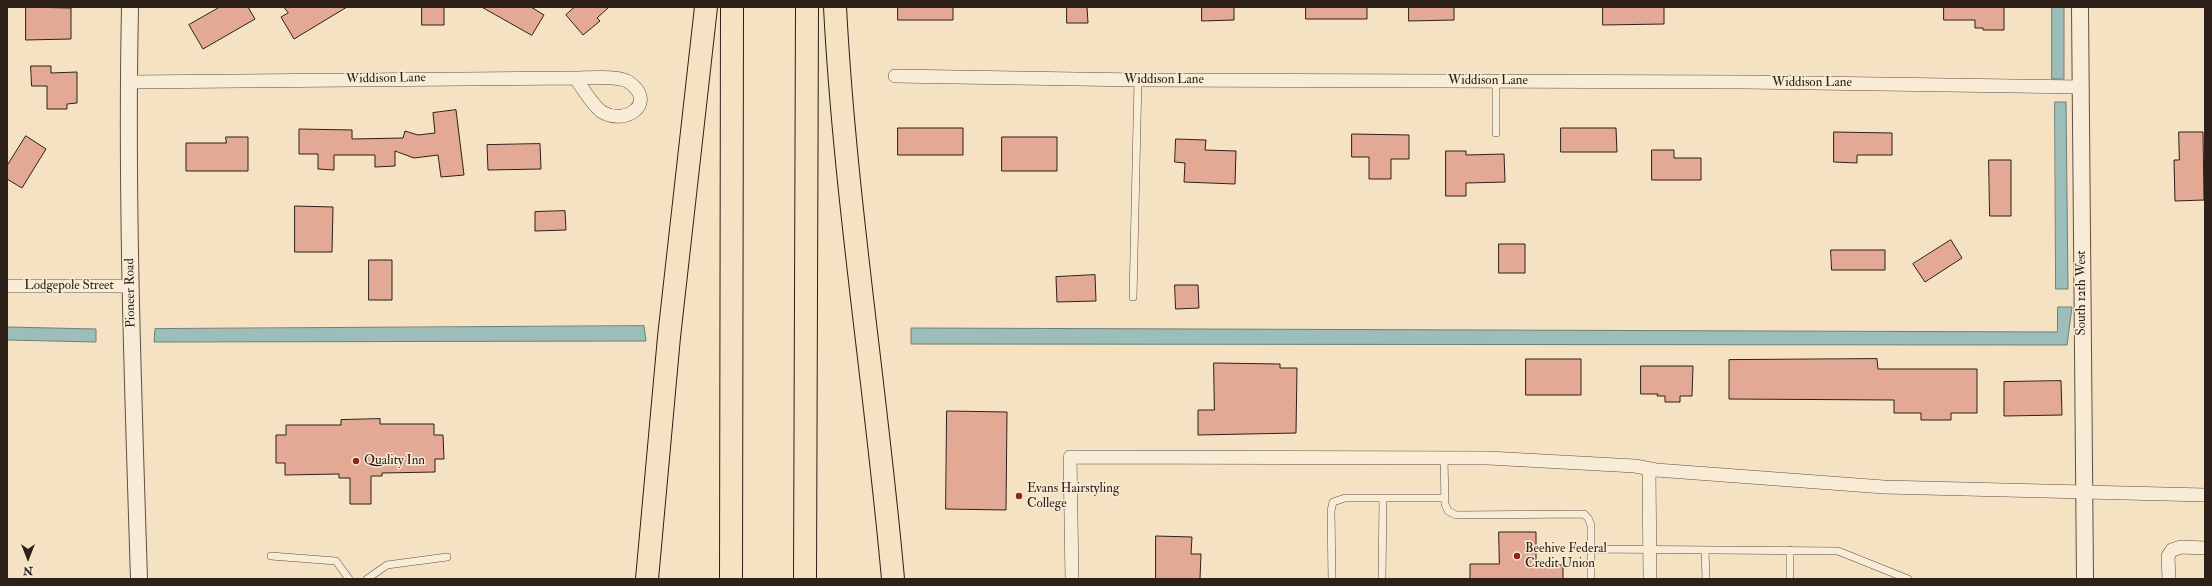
<!DOCTYPE html>
<style>
body{margin:0}
#map{position:relative;width:2212px;height:586px;overflow:hidden;background:#f4e2c2;font-family:"IM FELL Double Pica",serif}
canvas{display:block}
.frame{position:absolute;inset:0;border:8px solid #2d2018;pointer-events:none}
.north{position:absolute;left:8px;top:538px;width:40px;height:40px;-webkit-text-stroke:3px #f8ecd7;paint-order:stroke;rotate:180deg;font-size:11px;font-weight:700;line-height:16px;text-align:center;color:#2d2018}
.north::after{content:'';display:block;margin:auto;width:14px;height:18px;background:#2d2018;clip-path:polygon(50% 0,100% 100%,50% 72%,0 100%)}
</style>
<div id="map">
<canvas width="2212" height="586"></canvas>
<div class="frame"></div>
<div class="north">N</div>
</div>
<script>
const ctx = document.querySelector('canvas').getContext('2d');
ctx.lineJoin = 'round';
function fillPath(path, color) { ctx.fillStyle = color; ctx.fill(path, 'evenodd'); }
function strokePath(path, color, width, dash) { ctx.strokeStyle = color; ctx.lineWidth = width; ctx.lineCap = dash ? 'butt' : 'round'; ctx.setLineDash(dash || []); ctx.stroke(path); }
function drawText(font, color, halo, rows, align = 'center') {
  ctx.font = font + ' "IM FELL Double Pica",serif'; ctx.lineWidth = 3; ctx.setLineDash([]); ctx.textBaseline = 'middle'; ctx.strokeStyle = halo; ctx.fillStyle = color; for (const [text, x, y, turn = 0] of rows) {
    ctx.save(); ctx.translate(x, y); ctx.rotate((+turn || 0) * Math.PI / 180); ctx.textAlign = isNaN(turn) ? turn : align; if (halo) ctx.strokeText(text, 0, 0); ctx.fillText(text, 0, 0); ctx.restore();
  }
}
const water = new Path2D(`
 M2052,7H2064V79H2052Z
 M2055,102H2066L2068,289H2056Z
 M2058,307H2072L2067,345L911,344V328L2057,332Z
 M644,326L646,341L154,342L155,329Z
 M7,327L96,329V342L7,340Z`);
fillPath(water, '#9cbdb8');
strokePath(water, '#707e78', 1);
const building = new Path2D(`
 M26,7L71,8V39L26,40Z
 M220,7H248L255,19L203,49L189,25Z
 M284,7H347L294,39L281,17L288,13Z
 M422,7H444V25H422Z
 M482,7H531L544,15L532,35Z
 M575,7H609L597,18L600,21L583,35L566,15Z
 M898,7H953V20H898Z
 M1067,7H1087L1088,23H1067Z
 M1202,7H1234V20L1202,21Z
 M1306,7H1367V19H1306Z
 M1409,7H1454V20L1409,21Z
 M1603,7H1664V24L1603,25Z
 M1944,7H2004V30H1983V28H1975V20H1944Z
 M31,66H51V73L77,72V103L67,104V109H47V86H32Z
 M456,110L464,175L441,177L438,155L414,158L395,151V166L375,167V155H334V170L318,169V154H299V129L352,130V139L403,138L405,131L418,135L435,133L433,113Z
 M898,128H963V155H898Z
 M1561,128H1616L1617,152H1561Z
 M1834,132L1892,133V155H1857V163L1834,162Z
 M2179,132H2203L2204,200L2175,201L2174,160H2179Z
 M1352,134L1409,135V159H1391V179H1369V157H1352Z
 M26,136L46,149L22,188L7,179V166Z
 M226,137H248V171H186V143H226Z
 M1002,137H1057V171H1002Z
 M1176,139L1206,140L1205,150L1236,151L1235,184L1184,182L1185,163L1175,162Z
 M540,144L541,169L488,170L487,145Z
 M1652,150H1674V158H1701V180H1652Z
 M1446,151H1466V155L1504,154L1505,182L1466,183V196H1446Z
 M1989,160H2011V216H1990Z
 M295,206L333,207L332,252H295Z
 M565,211L566,230L535,231V212Z
 M1951,240L1962,258L1925,282L1913,264Z
 M1499,244H1525V273H1499Z
 M1831,250H1885V270H1832Z
 M369,260H392V300H369Z
 M1095,275L1096,301L1057,302L1056,277Z
 M1175,285H1198L1199,308L1176,309Z
 M1526,359H1581V395H1526Z
 M1877,359L1878,369H1977V413H1951V420H1921V413H1894V400L1729,399V360Z
 M1214,363L1280,364V368H1297L1296,433L1198,435V410H1214Z
 M1641,366H1693L1692,396H1680V402H1665V396H1657L1658,394H1641Z
 M2061,381L2062,415L2004,416V382Z
 M947,411L1007,412L1006,510L946,509Z
 M380,419V424H434V435H443L444,459H435V472L382,473V476H371V504H350V478H339V474L285,475V463H276V435H286V425H341V420Z
 M1499,532H1536V565H1563V579H1470V564H1499Z
 M1156,536L1192,537L1191,554H1201L1200,579H1156Z`);
fillPath(building, '#e4a995');
strokePath(building, '#2d2018', 1);
const service = new Path2D(`
 M1496,81V133
 M1133,297L1138,80
 M1444,458L1445,504L1448,511L1456,515L1584,514L1588,518L1591,525V579
 M1591,549L1838,551L1908,579
 M1705,550L1706,579
 M1790,550V579
 M271,556L336,561L349,579
 M367,579L387,565L447,557
 M1332,579L1331,511L1333,502L1345,498H1445
 M1382,579L1383,498`);
const minor = new Path2D(`
 M895,76L1138,80L1746,82L2081,87
 M575,78C588,78 621,75 630,83C657,103 626,126 602,112C592,105 583,88 575,78Z
 M129,82L575,78
 M7,286H131
 M1649,469L1650,579
 M1072,579L1070,457L1488,458L1635,466L1656,470L1884,487L2205,495
 M2169,579L2168,556L2172,550L2181,547L2205,548`);
const tertiary = new Path2D(`
 M130,7C126,198 133,388 139,579
 M2080,7L2085,579`);
const motorway = new Path2D(`
 M835,7C845,198 876,388 893,579
 M647,579L669,337L706,7
 M731,579L732,7
 M805,579L807,7`);
strokePath(service, '#5f5042', 8);
strokePath(minor, '#5f5042', 14);
strokePath(tertiary, '#5f5042', 18);
strokePath(motorway, '#2d2018', 24);
strokePath(service, '#f8ecd7', 7);
strokePath(minor, '#f8ecd7', 13);
strokePath(tertiary, '#f8ecd7', 16);
strokePath(motorway, '#f4e2c2', 22);
for (const [x, y, r, color] of [
 [356,461,4,"#8f2418"],
 [1019,496,4,"#8f2418"],
 [1517,556,4,"#8f2418"]
]) { const dot = new Path2D(); dot.arc(x, y, r, 0, 2 * Math.PI); ctx.fillStyle = color; ctx.fill(dot); strokePath(dot, '#f8ecd7', 1.5); }
drawText('13px', '#2d2018', '#f8ecd7', [
 ["Widdison Lane",386,79,-1],
 ["Widdison Lane",1164,80],
 ["Widdison Lane",1488,81],
 ["Widdison Lane",1812,83],
 ["Lodgepole Street",69,286],
 ["Pioneer Road",131,293,-91],
 ["South 12th West",2082,293,-90]
]);
drawText('13px', '#2d2018', '#f8ecd7', [
 ["Quality Inn",364,461],
 ["Evans Hairstyling",1027,489],
 ["College",1027,504],
 ["Beehive Federal",1525,549],
 ["Credit Union",1525,564]
], 'left');
</script>
